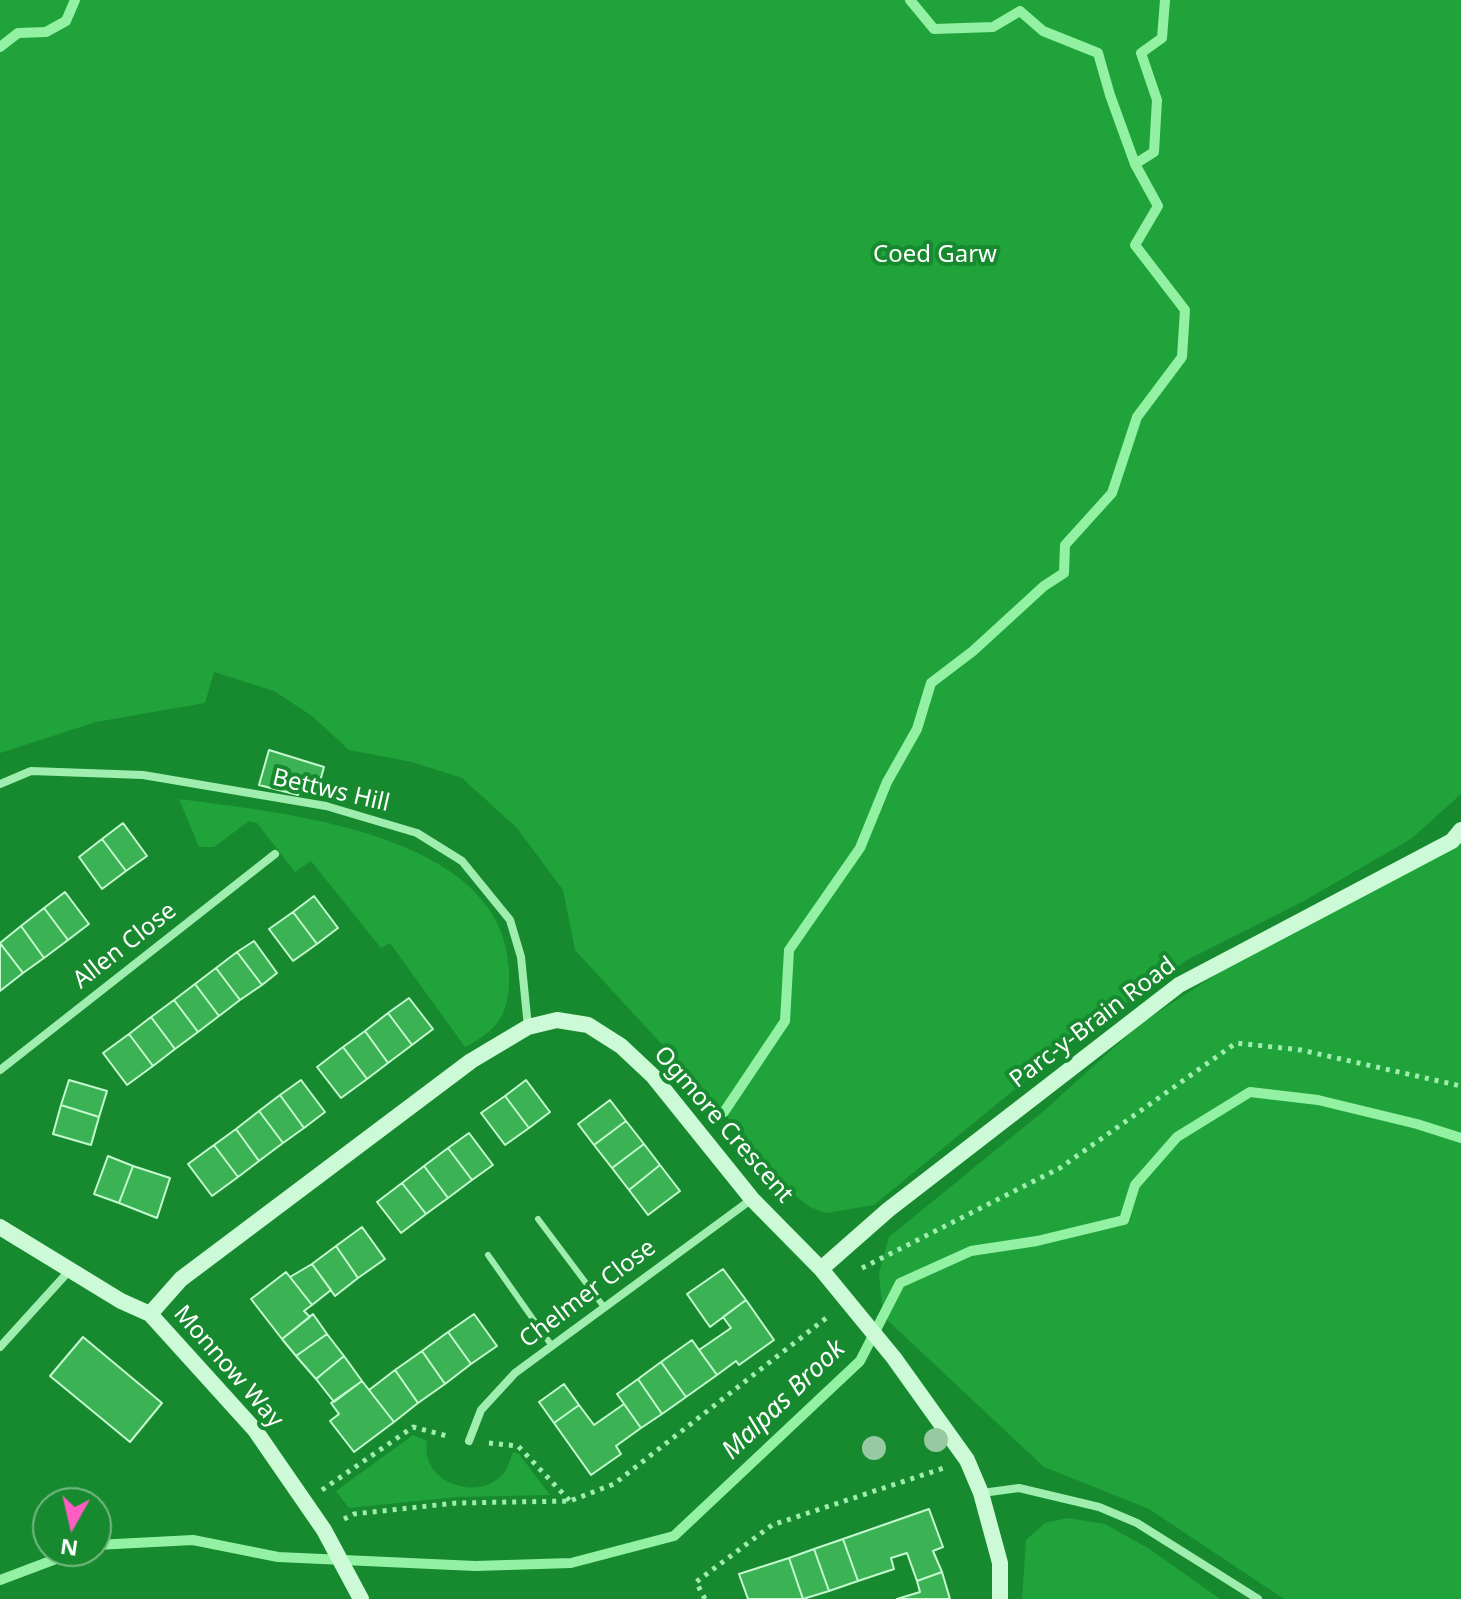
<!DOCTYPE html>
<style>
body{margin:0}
#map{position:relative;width:1461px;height:1599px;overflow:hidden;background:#178a2f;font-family:"Noto Sans",sans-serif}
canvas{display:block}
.north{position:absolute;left:32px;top:1487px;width:80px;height:80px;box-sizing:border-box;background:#178a2f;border:2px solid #74b982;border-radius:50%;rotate:188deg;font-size:22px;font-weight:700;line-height:32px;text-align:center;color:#fff}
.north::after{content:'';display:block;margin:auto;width:28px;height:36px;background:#ff5dc4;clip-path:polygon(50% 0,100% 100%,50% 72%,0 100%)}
</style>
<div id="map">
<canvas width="1461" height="1599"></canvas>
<div class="north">N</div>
</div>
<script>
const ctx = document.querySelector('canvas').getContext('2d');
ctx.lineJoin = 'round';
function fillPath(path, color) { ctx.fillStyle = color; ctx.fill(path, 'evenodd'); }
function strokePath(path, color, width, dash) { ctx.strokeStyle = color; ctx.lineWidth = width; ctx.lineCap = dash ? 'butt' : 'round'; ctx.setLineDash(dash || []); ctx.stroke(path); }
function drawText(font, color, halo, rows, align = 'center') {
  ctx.font = font + ' "Noto Sans",sans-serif'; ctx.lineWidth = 8; ctx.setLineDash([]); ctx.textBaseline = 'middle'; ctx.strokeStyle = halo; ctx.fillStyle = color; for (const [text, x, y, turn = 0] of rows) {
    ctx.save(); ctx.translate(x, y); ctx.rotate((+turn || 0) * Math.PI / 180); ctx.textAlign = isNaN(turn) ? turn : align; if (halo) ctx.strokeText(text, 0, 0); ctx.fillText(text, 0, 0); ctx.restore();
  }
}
fillPath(new Path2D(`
 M0,0H1461V794L1411,839L1302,902L1187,960L1077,1038L874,1205L826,1213L810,1207L772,1178L724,1112L575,950L563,890L517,828L462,778L412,762L349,750L312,716L274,691L214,672L205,703L96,722L0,753Z
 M179,799C282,813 504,832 509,970C510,1011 502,1028 465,1047L390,943L381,948L311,861L295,872L257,823L249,821L214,847H199Z
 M1461,844V1599H1284L1149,1509L1044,1467L883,1316L879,1273L889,1237L1046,1109L1140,1024L1235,962Z
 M413,1435L427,1441C419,1485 484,1504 506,1470C509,1465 511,1457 513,1452L519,1454L550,1495L457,1497L349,1508L336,1491Z
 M1068,1518L1105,1524L1151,1550L1220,1599H1022L1026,1540L1045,1523Z`), '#1fa33a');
strokePath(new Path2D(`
 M910,0L934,29L993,27L1020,11L1043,31L1098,53L1110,95L1135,164
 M0,47L18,33L46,32L66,21L75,0
 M724,1112L785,1021L789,950L860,848L887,782L917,729L931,683L973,651L1044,586L1064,573L1065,545L1112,493L1137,417L1182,357L1185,310L1135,245L1158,206L1135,164L1154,152L1157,100L1141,53L1162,38L1165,0
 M96,1545L193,1540L278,1557L475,1566L571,1563L674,1536L860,1361L900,1283L971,1251L1037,1241L1124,1220L1135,1185L1177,1137L1250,1092L1318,1100L1417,1124L1461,1138
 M0,1580L77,1551`), '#92f1a3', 10);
const building = new Path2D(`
 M269,750L324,767L317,792L300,786L298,795L259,785Z
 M123,823L147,856L126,871L102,839Z
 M102,839L126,871L102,889L79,857Z
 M65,892L89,924L68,940L44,908Z
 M314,896L338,928L317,944L293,912Z
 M44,908L68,940L44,958L21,926Z
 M293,912L317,944L293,961L269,929Z
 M21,926L44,958L23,973L0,943Z
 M254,941L277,973L262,985L237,952Z
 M0,943L23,973L0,991Z
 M237,952L262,985L240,1000L216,968Z
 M216,968L240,1000L219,1016L195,984Z
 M195,984L219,1016L198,1032L174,1000Z
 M409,998L433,1029L412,1045L388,1013Z
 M174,1000L198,1032L175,1049L151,1017Z
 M388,1013L412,1045L388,1063L365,1031Z
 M151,1017L175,1049L153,1066L129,1034Z
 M365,1031L388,1063L367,1079L343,1047Z
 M129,1034L153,1066L127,1085L103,1053Z
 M343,1047L367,1079L341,1098L317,1067Z
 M69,1080L107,1091L99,1117L61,1105Z
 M301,1080L325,1112L304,1128L280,1095Z
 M526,1080L550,1112L529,1128L505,1096Z
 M280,1095L304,1128L283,1143L259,1111Z
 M505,1096L529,1128L505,1145L481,1113Z
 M610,1100L626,1121L594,1145L578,1124Z
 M61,1105L99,1117L91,1145L53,1134Z
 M259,1111L283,1143L259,1161L236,1129Z
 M626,1121L644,1144L612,1168L594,1145Z
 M236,1129L259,1161L238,1177L214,1145Z
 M469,1133L493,1165L472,1180L448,1148Z
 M644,1144L660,1165L629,1190L612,1168Z
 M214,1145L238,1177L212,1196L188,1164Z
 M448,1148L472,1180L448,1198L424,1166Z
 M108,1156L133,1166L119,1203L94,1194Z
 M660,1165L680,1191L648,1215L629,1190Z
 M133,1166L170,1178L157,1218L119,1203Z
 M424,1166L448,1198L426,1214L402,1183Z
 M402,1183L426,1214L401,1233L377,1202Z
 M362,1227L385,1259L358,1278L336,1246Z
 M336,1246L358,1278L335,1296L312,1264Z
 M312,1264L331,1290L312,1305L290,1277Z
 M723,1269L746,1300L710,1327L687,1294Z
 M286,1272L312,1305L304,1311L310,1317L282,1339L251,1299Z
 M746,1300L774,1340L739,1365L736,1361L717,1375L699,1350L731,1328L723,1317Z
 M313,1314L327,1334L296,1356L282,1339Z
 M474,1314L497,1346L471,1364L448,1332Z
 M448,1332L471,1364L445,1384L422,1351Z
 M327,1334L344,1356L316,1379L296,1356Z
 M83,1337L162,1403L130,1442L50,1376Z
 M692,1340L717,1375L686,1397L661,1362Z
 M422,1351L445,1384L418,1403L395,1370Z
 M344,1356L362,1381L334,1402L316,1379Z
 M661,1362L686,1397L662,1414L638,1379Z
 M395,1370L418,1403L394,1422L369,1390Z
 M638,1379L662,1414L641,1428L617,1394Z
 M362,1381L394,1422L354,1452L330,1421L339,1414L331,1403Z
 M564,1384L579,1405L554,1423L539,1402Z
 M624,1404L641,1428L616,1446L621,1454L591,1475L554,1423L579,1405L594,1425Z
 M929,1509L943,1547L933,1551L942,1572L917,1581L907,1553L891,1558L894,1569L858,1581L843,1539Z
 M843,1539L858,1581L829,1591L814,1549Z
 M814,1549L829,1591L803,1599L789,1558Z
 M789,1558L803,1599H748L739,1574Z
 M942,1572L950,1599H897L920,1592L917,1581Z`);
fillPath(building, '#3bb253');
strokePath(building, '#c5fad0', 2);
strokePath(new Path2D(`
 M862,1268L1060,1168L1236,1043L1301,1050L1461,1086
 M489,1443L518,1446L570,1501
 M322,1490L413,1427L451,1437
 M344,1519L354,1514L456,1503L570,1501L614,1484L830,1315
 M705,1599L696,1582L772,1525L944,1468`), '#9feeaf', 5, [4, 6]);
strokePath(new Path2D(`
 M538,1219L604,1307
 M488,1255L552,1346`), '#9feeaf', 6);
strokePath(new Path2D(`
 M0,784L31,771L143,775L326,806L417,833L462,861L510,920L521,957L528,1027
 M0,1070L275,854
 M0,1347L69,1271
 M469,1441L481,1410L515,1373L752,1199
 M982,1493L1019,1488L1099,1507L1137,1523L1258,1599`), '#9feeaf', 8);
strokePath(new Path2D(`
 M0,1227L121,1301L150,1314L255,1430L324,1530L361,1599
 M821,1269L888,1210L1179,985L1452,841L1461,830
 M150,1314L181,1279L471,1061L528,1027L557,1020L588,1025L621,1046L653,1076L752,1199L821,1269L894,1358L967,1460L981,1493L1000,1563V1599`), '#cdfad6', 16);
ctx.fillStyle = '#97caa1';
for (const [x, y] of [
 [936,1440],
 [874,1448]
]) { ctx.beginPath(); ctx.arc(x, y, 12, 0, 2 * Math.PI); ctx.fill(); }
drawText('24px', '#fff', '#178a2f', [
 ["Coed Garw",935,255]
]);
drawText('24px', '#fff', '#178a2f', [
 ["Bettws Hill",331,791,13],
 ["Allen Close",125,946,-38],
 ["Parc-y-Brain Road",1093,1023,-37],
 ["Ogmore Crescent",723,1125,49],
 ["Chelmer Close",588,1294,-37],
 ["Monnow Way",228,1367,49]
]);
drawText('italic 26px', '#fff', '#178a2f', [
 ["Malpas Brook",784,1400,-44]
]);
</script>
